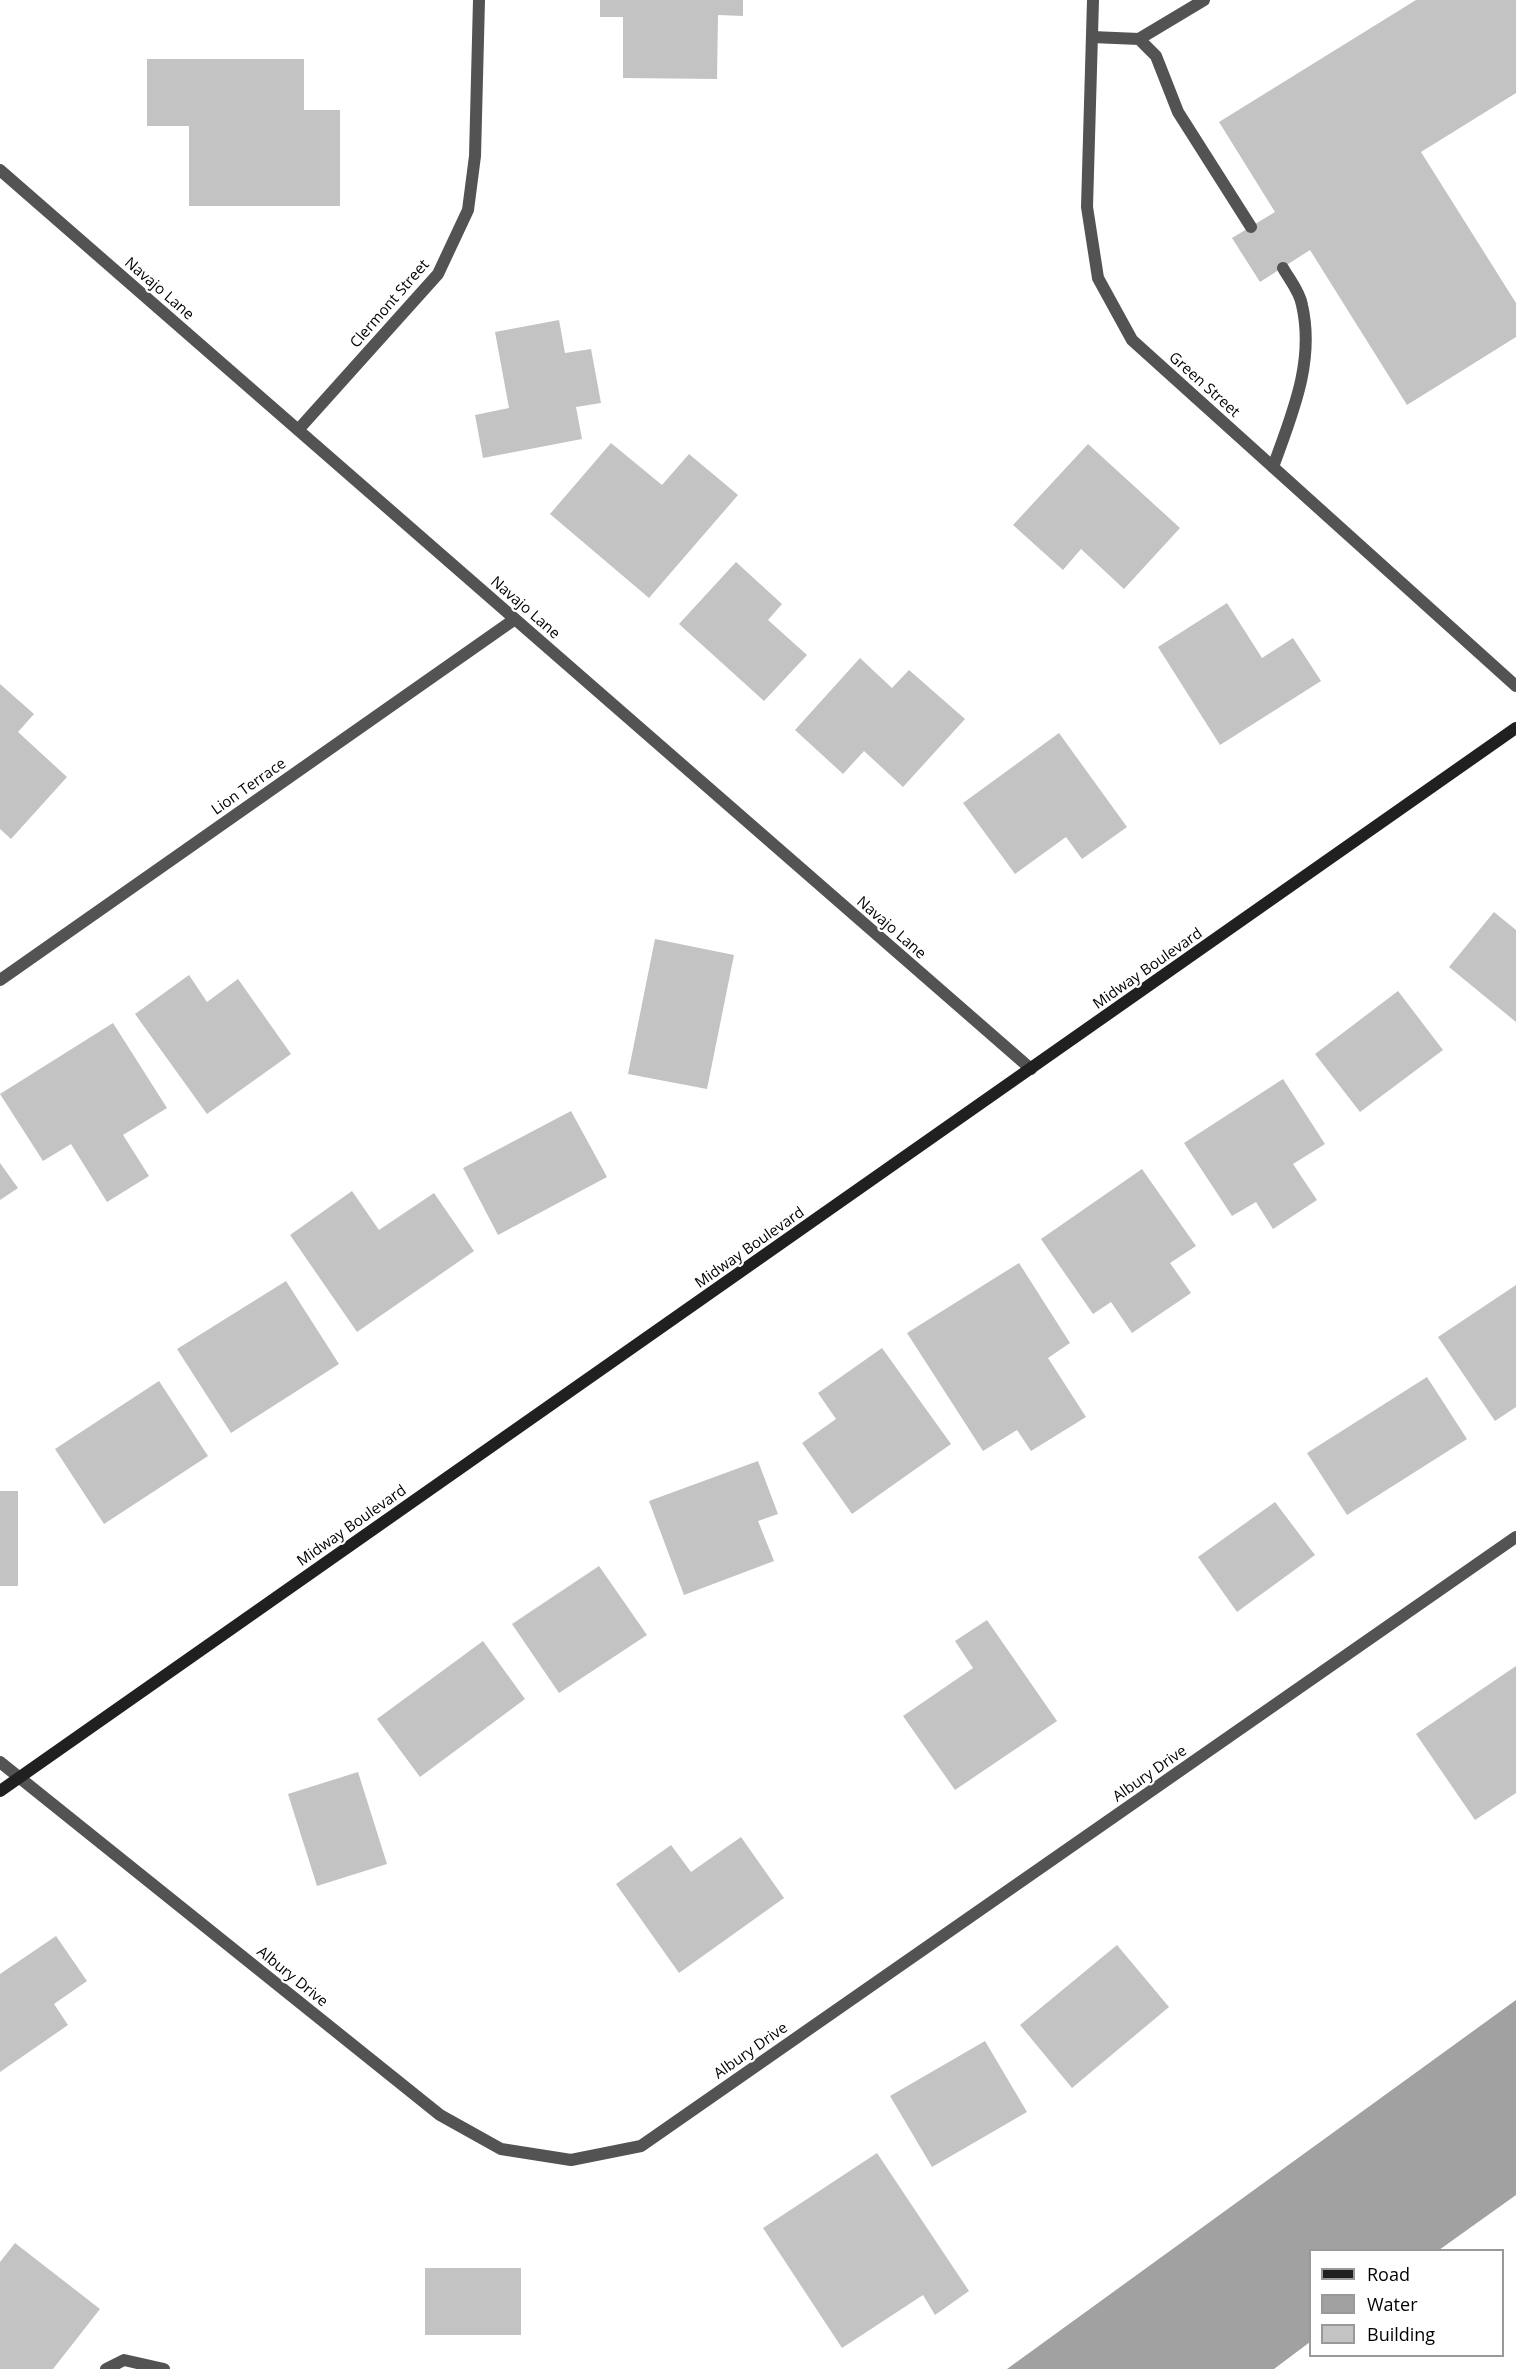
<!DOCTYPE html>
<style>
body{margin:0}
#map{position:relative;width:1516px;height:2369px;overflow:hidden;background:#fff;font-family:"Open Sans",sans-serif}
canvas{display:block}
.legend{position:absolute;left:1309px;top:2249px;width:195px;height:108px;box-sizing:border-box;background:#fff;border:2px solid #999;margin:0;padding:8px 10px;list-style:none;font-size:18px;color:#000}
.legend li{display:flex;align-items:center;gap:12px;height:30px}
.legend b{width:30px;border:2px solid #999}
</style>
<div id="map">
<canvas width="1516" height="2369"></canvas>
<ul class="legend">
<li><b style="height:8px;background:#202020"></b>Road</li>
<li><b style="height:16px;background:#a1a1a1"></b>Water</li>
<li><b style="height:16px;background:#c3c3c3"></b>Building</li>
</ul>
</div>
<script>
const ctx = document.querySelector('canvas').getContext('2d');
ctx.lineJoin = 'round';
function fillPath(path, color) { ctx.fillStyle = color; ctx.fill(path, 'evenodd'); }
function strokePath(path, color, width, dash) { ctx.strokeStyle = color; ctx.lineWidth = width; ctx.lineCap = dash ? 'butt' : 'round'; ctx.setLineDash(dash || []); ctx.stroke(path); }
function drawText(font, color, halo, rows, align = 'center') {
  ctx.font = font + ' "Open Sans",sans-serif'; ctx.lineWidth = 4.5; ctx.setLineDash([]); ctx.textBaseline = 'middle'; ctx.strokeStyle = halo; ctx.fillStyle = color; for (const [text, x, y, turn = 0] of rows) {
    ctx.save(); ctx.translate(x, y); ctx.rotate((+turn || 0) * Math.PI / 180); ctx.textAlign = isNaN(turn) ? turn : align; if (halo) ctx.strokeText(text, 0, 0); ctx.fillText(text, 0, 0); ctx.restore();
  }
}
fillPath(new Path2D(`
 M1516,2000V2195L1439,2250H1310V2342L1274,2369H1007Z`), '#a1a1a1');
fillPath(new Path2D(`
 M600,0H743V16L718,15L717,79L623,78V17H600Z
 M1416,0H1516V93L1421,152L1516,303V337L1407,405L1310,250L1260,282L1232,238L1275,212L1219,122Z
 M147,59H304V110H340V206H189V126H147Z
 M559,320L565,353L591,349L601,403L576,407L582,439L483,458L475,415L509,408L495,332Z
 M611,443L662,485L689,454L738,495L649,598L550,514Z
 M1088,444L1180,528L1124,589L1081,549L1063,570L1013,525Z
 M736,562L782,604L768,620L807,655L764,701L679,624Z
 M1227,603L1262,658L1293,638L1321,681L1220,745L1158,647Z
 M860,658L892,688L909,670L965,719L903,787L864,751L843,774L795,730Z
 M0,684L34,714L18,732L67,777L11,839L0,829Z
 M1059,733L1127,827L1082,859L1066,837L1015,874L963,803Z
 M1494,912L1516,930V1022L1449,967Z
 M655,939L734,955L707,1089L628,1074Z
 M189,975L207,1002L238,979L291,1054L207,1114L135,1014Z
 M1398,991L1443,1050L1360,1112L1315,1054Z
 M113,1023L167,1108L123,1135L149,1176L107,1202L71,1144L43,1161L0,1094Z
 M1283,1079L1325,1144L1293,1164L1317,1200L1273,1229L1256,1202L1232,1216L1184,1143Z
 M571,1111L607,1177L498,1235L463,1168Z
 M0,1163L18,1188L0,1200Z
 M1142,1169L1196,1246L1170,1263L1191,1293L1132,1333L1111,1302L1093,1314L1041,1239Z
 M352,1191L379,1230L434,1193L474,1251L357,1332L290,1235Z
 M1019,1263L1070,1343L1048,1358L1086,1417L1031,1451L1017,1430L983,1451L907,1333Z
 M286,1281L339,1364L231,1433L177,1349Z
 M1516,1285V1407L1495,1421L1438,1337Z
 M882,1348L951,1444L852,1514L802,1443L836,1419L818,1393Z
 M1427,1377L1467,1439L1347,1515L1307,1453Z
 M159,1381L208,1456L104,1524L55,1449Z
 M758,1461L778,1514L758,1521L774,1561L684,1595L649,1501Z
 M0,1491H18V1586H0Z
 M1275,1502L1315,1555L1237,1612L1198,1557Z
 M599,1566L647,1635L559,1693L512,1624Z
 M987,1620L1057,1721L955,1790L903,1716L973,1668L955,1641Z
 M483,1641L525,1699L420,1777L377,1719Z
 M1516,1666V1793L1475,1820L1416,1734Z
 M358,1772L387,1864L317,1886L288,1794Z
 M741,1837L784,1898L679,1973L616,1884L671,1845L691,1872Z
 M56,1936L87,1981L54,2004L68,2025L0,2072V1974Z
 M1117,1945L1169,2007L1072,2088L1020,2025Z
 M985,2041L1027,2112L932,2167L890,2096Z
 M877,2153L969,2291L935,2315L923,2295L842,2348L763,2228Z
 M15,2243L100,2309L53,2369H0V2262Z
 M425,2268H521V2335H425Z`), '#c3c3c3');
strokePath(new Path2D(`
 M1092,37L1139,39L1204,0
 M1139,39L1156,56L1178,112L1251,227
 M1273,467C1292,414 1315,362 1302,305C1300,292 1289,279 1283,268
 M106,2369L124,2360L164,2369`), '#535353', 12);
strokePath(new Path2D(`
 M1093,0L1087,207L1098,278L1132,340L1516,686
 M0,170L1031,1069
 M298,430L438,274L468,210L475,156L479,0
 M0,980L515,619
 M0,1762L440,2115L501,2149L571,2160L641,2146L1516,1537`), '#535353', 12);
strokePath(new Path2D(`
 M0,1791L1516,728`), '#202020', 12);
drawText('15px', '#000', '#fff', [
 ["Navajo Lane",159,289,41],
 ["Clermont Street",390,304,-49],
 ["Green Street",1204,385,42],
 ["Navajo Lane",525,608,41],
 ["Lion Terrace",249,787,-35],
 ["Navajo Lane",891,928,41],
 ["Midway Boulevard",1148,969,-35],
 ["Midway Boulevard",750,1248,-35],
 ["Midway Boulevard",352,1526,-35],
 ["Albury Drive",1150,1774,-35],
 ["Albury Drive",292,1977,39],
 ["Albury Drive",751,2051,-35]
]);
</script>
